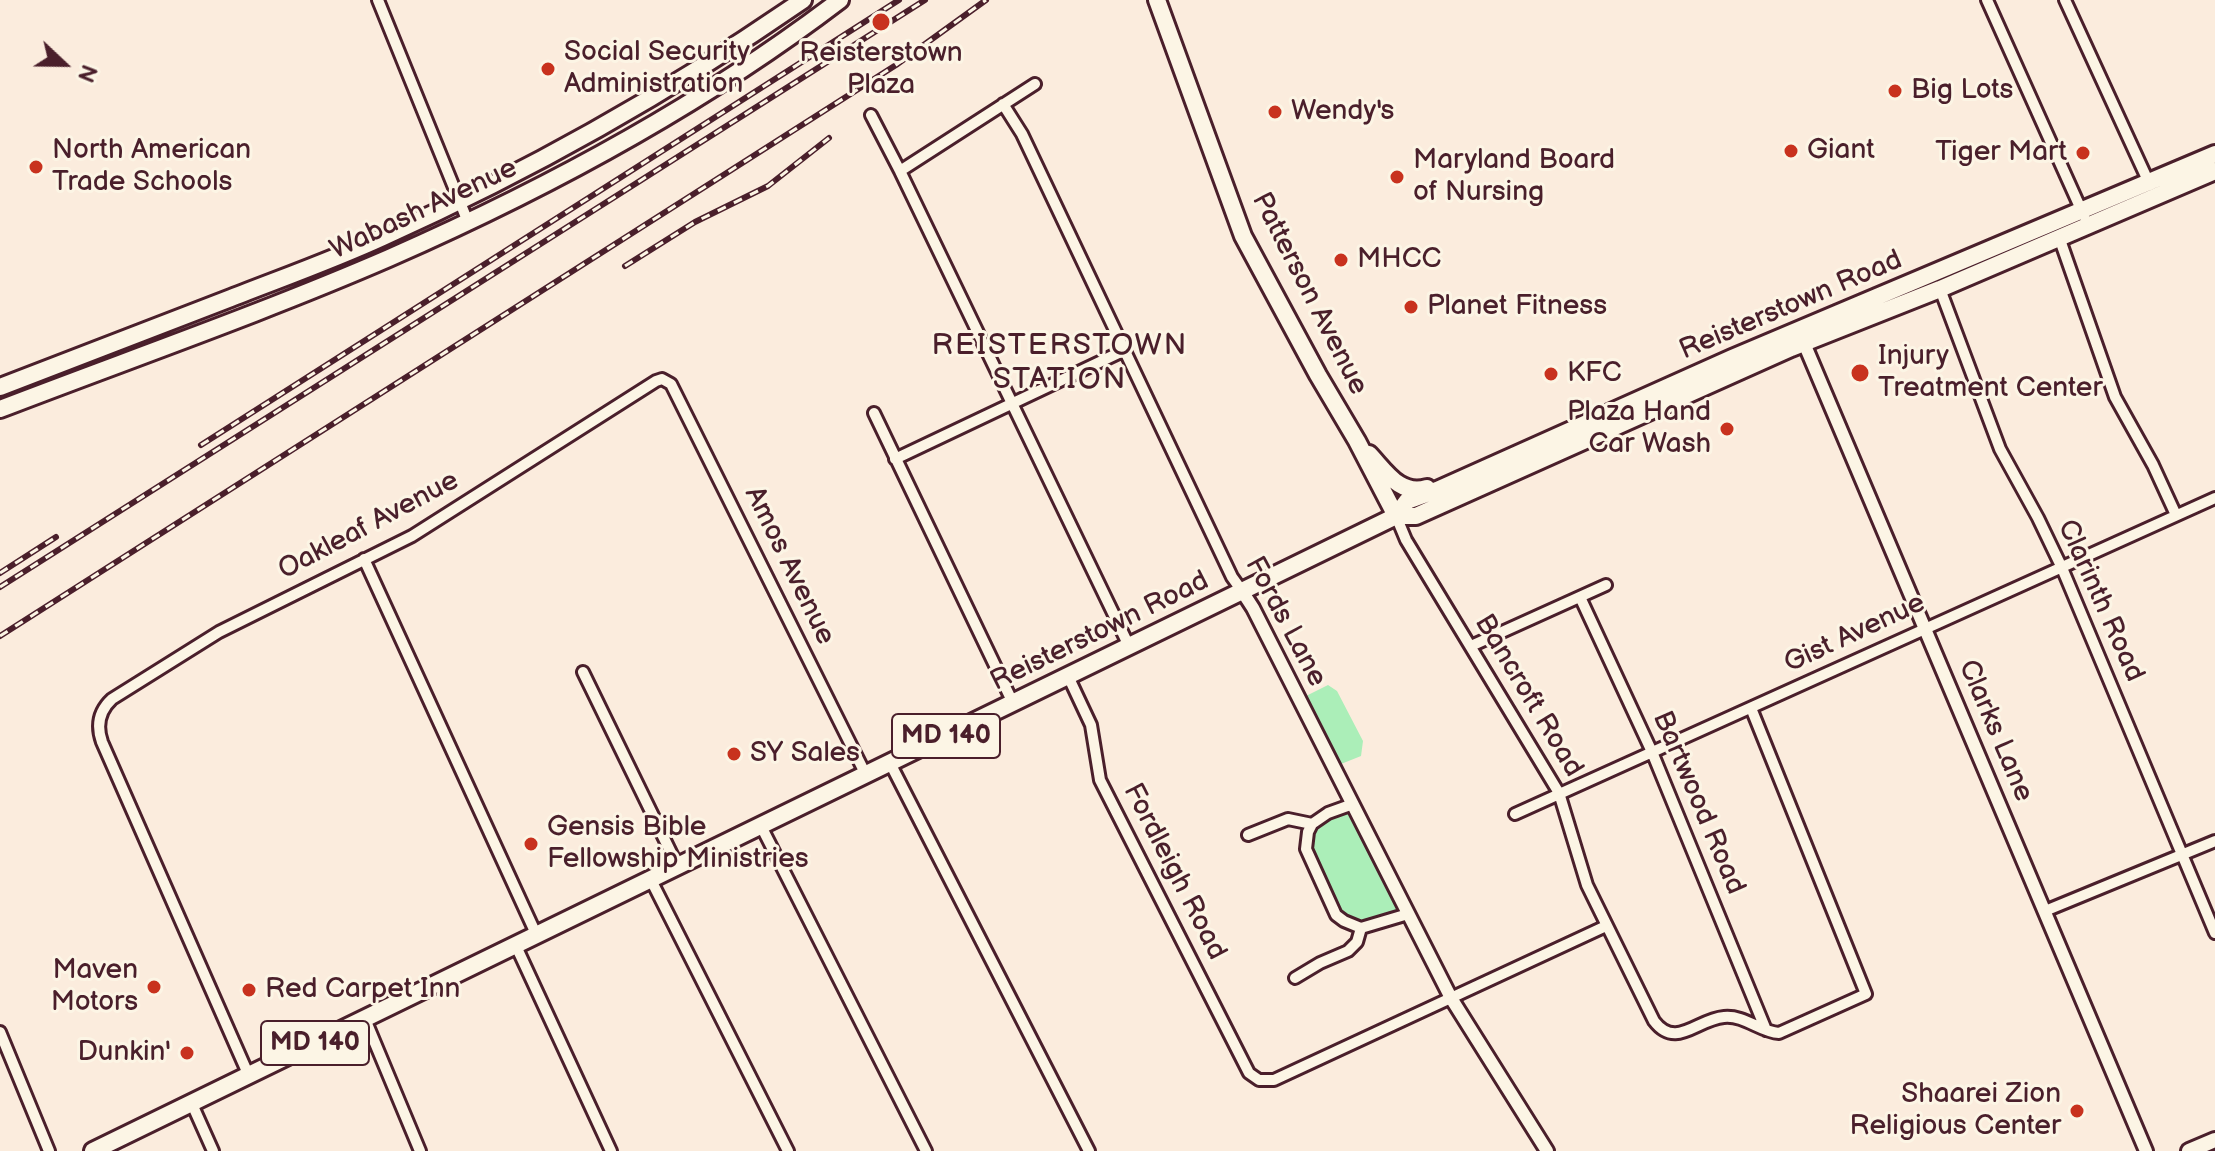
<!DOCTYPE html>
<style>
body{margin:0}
#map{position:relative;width:2215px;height:1151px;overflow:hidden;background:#fbecdd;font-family:"Balsamiq Sans",sans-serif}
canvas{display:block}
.north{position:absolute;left:24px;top:24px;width:80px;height:80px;-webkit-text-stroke:6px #fcf5e5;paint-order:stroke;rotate:112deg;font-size:22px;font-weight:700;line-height:32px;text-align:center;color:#4a1f2b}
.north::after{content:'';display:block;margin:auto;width:28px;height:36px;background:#4a1f2b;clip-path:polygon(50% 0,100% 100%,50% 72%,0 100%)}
</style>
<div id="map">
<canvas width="2215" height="1151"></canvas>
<div class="north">N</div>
</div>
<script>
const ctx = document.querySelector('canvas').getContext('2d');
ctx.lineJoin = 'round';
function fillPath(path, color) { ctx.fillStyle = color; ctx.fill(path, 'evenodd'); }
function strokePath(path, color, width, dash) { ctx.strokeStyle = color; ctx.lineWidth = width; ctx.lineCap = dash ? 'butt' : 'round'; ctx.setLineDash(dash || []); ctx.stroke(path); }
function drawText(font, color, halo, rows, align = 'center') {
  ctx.font = font + ' "Balsamiq Sans",sans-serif'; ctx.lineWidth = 6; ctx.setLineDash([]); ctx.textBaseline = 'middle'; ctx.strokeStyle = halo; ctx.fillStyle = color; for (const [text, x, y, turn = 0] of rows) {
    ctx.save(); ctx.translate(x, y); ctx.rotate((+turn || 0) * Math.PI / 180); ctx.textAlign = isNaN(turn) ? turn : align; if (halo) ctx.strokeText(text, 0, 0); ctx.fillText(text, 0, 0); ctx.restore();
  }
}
fillPath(new Path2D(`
 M1328,685L1337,691L1363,741L1361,756L1341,764L1306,696Z
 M1346,812L1348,813L1402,914C1390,917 1376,923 1364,924C1335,926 1319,866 1309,843C1315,823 1325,815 1346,812Z`), '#abeeb8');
const minor = new Path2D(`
 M378,0L468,222
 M1987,0L2084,216
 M2065,0L2150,185
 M1003,104L1022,134L1232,577L1242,591
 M871,115L900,171L1129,646
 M900,171L1035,84
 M2059,237L2115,397L2153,465L2176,515
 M1940,289L2000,449L2038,518L2062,568L2215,933
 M874,413L1013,703
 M895,459L1125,350
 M1396,516L1406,540L1559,793L1587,885L1654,1021C1676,1050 1697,1019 1724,1017C1745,1015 1760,1032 1779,1033L1866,994L1751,708
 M364,559L537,936
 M1580,597L1652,752L1766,1030
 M1471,646L1606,585
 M583,672L678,867
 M1068,676L1091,725L1100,780L1249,1073L1259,1080H1274L1606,926
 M890,763L1089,1151
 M1515,814L2215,498
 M1312,824L1308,832L1306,849L1336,915L1344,921L1361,928
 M761,826L926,1151
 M1248,835L1288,819L1312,824L1328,813L1353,804
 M651,880L788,1151
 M2045,911L2215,841
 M516,946L611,1151
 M1295,978L1320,963L1348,951L1357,942L1361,928L1408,914
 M365,1019L420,1151
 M0,1032L49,1151
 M249,1076L102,742C96,725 99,711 112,699L219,632L412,536L656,381L662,379L671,384L866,775
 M192,1104L213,1151`);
const tertiary = new Path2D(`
 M1801,336L2146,1151
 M1242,591L1253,608L1451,998L1547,1151`);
const secondary = new Path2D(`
 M2189,1151L2215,1140`);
const primary = new Path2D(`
 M1157,0L1243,236L1318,375L1357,441L1396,516
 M0,387C77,357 154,327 231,298C282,278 333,260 383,237C530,171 670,92 803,0
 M0,409C130,359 262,313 389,258C544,190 705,103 840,0
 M1369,454C1386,472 1400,496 1427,488
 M1396,516L1407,501L1437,490L1732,358L2215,154
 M93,1151L1396,516H1416L1791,348L1940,289L2215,171`);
strokePath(minor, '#4a1f2b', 16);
strokePath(tertiary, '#4a1f2b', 18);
strokePath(secondary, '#4a1f2b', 20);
strokePath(primary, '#4a1f2b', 22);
strokePath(minor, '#fcf5e5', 10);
strokePath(tertiary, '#fcf5e5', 12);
strokePath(secondary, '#fcf5e5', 14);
strokePath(primary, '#fcf5e5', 16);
const rail = new Path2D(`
 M625,266L695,222L768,186L829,138
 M201,445L899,0
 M0,573L56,537
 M0,587L925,0
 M0,636L896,65L986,0`);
strokePath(rail, '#4a1f2b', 6);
strokePath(rail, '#fcf5e5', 3, [9]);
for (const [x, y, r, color] of [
 [881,22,10,"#c8321e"],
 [548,69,8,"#c8321e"],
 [1895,91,8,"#c8321e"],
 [1275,112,8,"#c8321e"],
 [1791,151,8,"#c8321e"],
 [2083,153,8,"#c8321e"],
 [36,167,8,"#c8321e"],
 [1397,177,8,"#c8321e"],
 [1341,260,8,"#c8321e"],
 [1411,307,8,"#c8321e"],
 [1860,373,10,"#c8321e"],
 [1551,374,8,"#c8321e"],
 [1727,429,8,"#c8321e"],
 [734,754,8,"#c8321e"],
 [531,844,8,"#c8321e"],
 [154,987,8,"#c8321e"],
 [249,990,8,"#c8321e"],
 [187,1053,8,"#c8321e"],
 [2077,1111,8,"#c8321e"]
]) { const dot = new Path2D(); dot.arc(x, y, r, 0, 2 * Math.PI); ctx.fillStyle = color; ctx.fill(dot); strokePath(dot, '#fcf5e5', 3); }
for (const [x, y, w] of [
 [946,736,108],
 [315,1043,108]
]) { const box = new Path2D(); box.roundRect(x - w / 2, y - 22, w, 44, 6); ctx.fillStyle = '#fcf5e5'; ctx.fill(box); strokePath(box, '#4a1f2b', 2); }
drawText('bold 26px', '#4a1f2b', null, [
 ["MD 140",946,736],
 ["MD 140",315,1043]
]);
drawText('28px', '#4a1f2b', '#fcf5e5', [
 ["Social Security",564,53],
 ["Administration",564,85],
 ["Reisterstown",881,54,"center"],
 ["Plaza",881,86,"center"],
 ["Big Lots",1911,91],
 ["Wendy's",1291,112],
 ["North American",52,151],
 ["Trade Schools",52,183],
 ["Giant",1807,151],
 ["Tiger Mart",2067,153,"right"],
 ["Maryland Board",1413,161],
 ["of Nursing",1413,193],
 ["MHCC",1357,260],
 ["Planet Fitness",1427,307],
 ["Injury",1878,357],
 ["Treatment Center",1878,389],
 ["KFC",1567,374],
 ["Plaza Hand",1711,413,"right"],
 ["Car Wash",1711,445,"right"],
 ["SY Sales",750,754],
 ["Gensis Bible",547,828],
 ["Fellowship Ministries",547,860],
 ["Maven",138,971,"right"],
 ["Motors",138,1003,"right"],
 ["Red Carpet Inn",265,990],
 ["Dunkin'",171,1053,"right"],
 ["Shaarei Zion",2061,1095,"right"],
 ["Religious Center",2061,1127,"right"]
], 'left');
drawText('28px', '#4a1f2b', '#fcf5e5', [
 ["Wabash Avenue",424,210,-25],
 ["Patterson Avenue",1309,294,63],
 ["Reisterstown Road",1791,306,-23],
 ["Oakleaf Avenue",369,526,-28],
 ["Amos Avenue",789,566,64],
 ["Clarinth Road",2100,601,66],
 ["Fords Lane",1285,622,62],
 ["Reisterstown Road",1100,632,-26],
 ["Gist Avenue",1855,634,-25],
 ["Bancroft Road",1528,696,59],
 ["Clarks Lane",1995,731,67],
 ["Bartwood Road",1698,803,67],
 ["Fordleigh Road",1174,872,63]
]);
ctx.letterSpacing = '2px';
drawText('30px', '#4a1f2b', '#fcf5e5', [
 ["REISTERSTOWN",1060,346],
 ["STATION",1060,380]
]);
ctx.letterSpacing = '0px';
</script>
